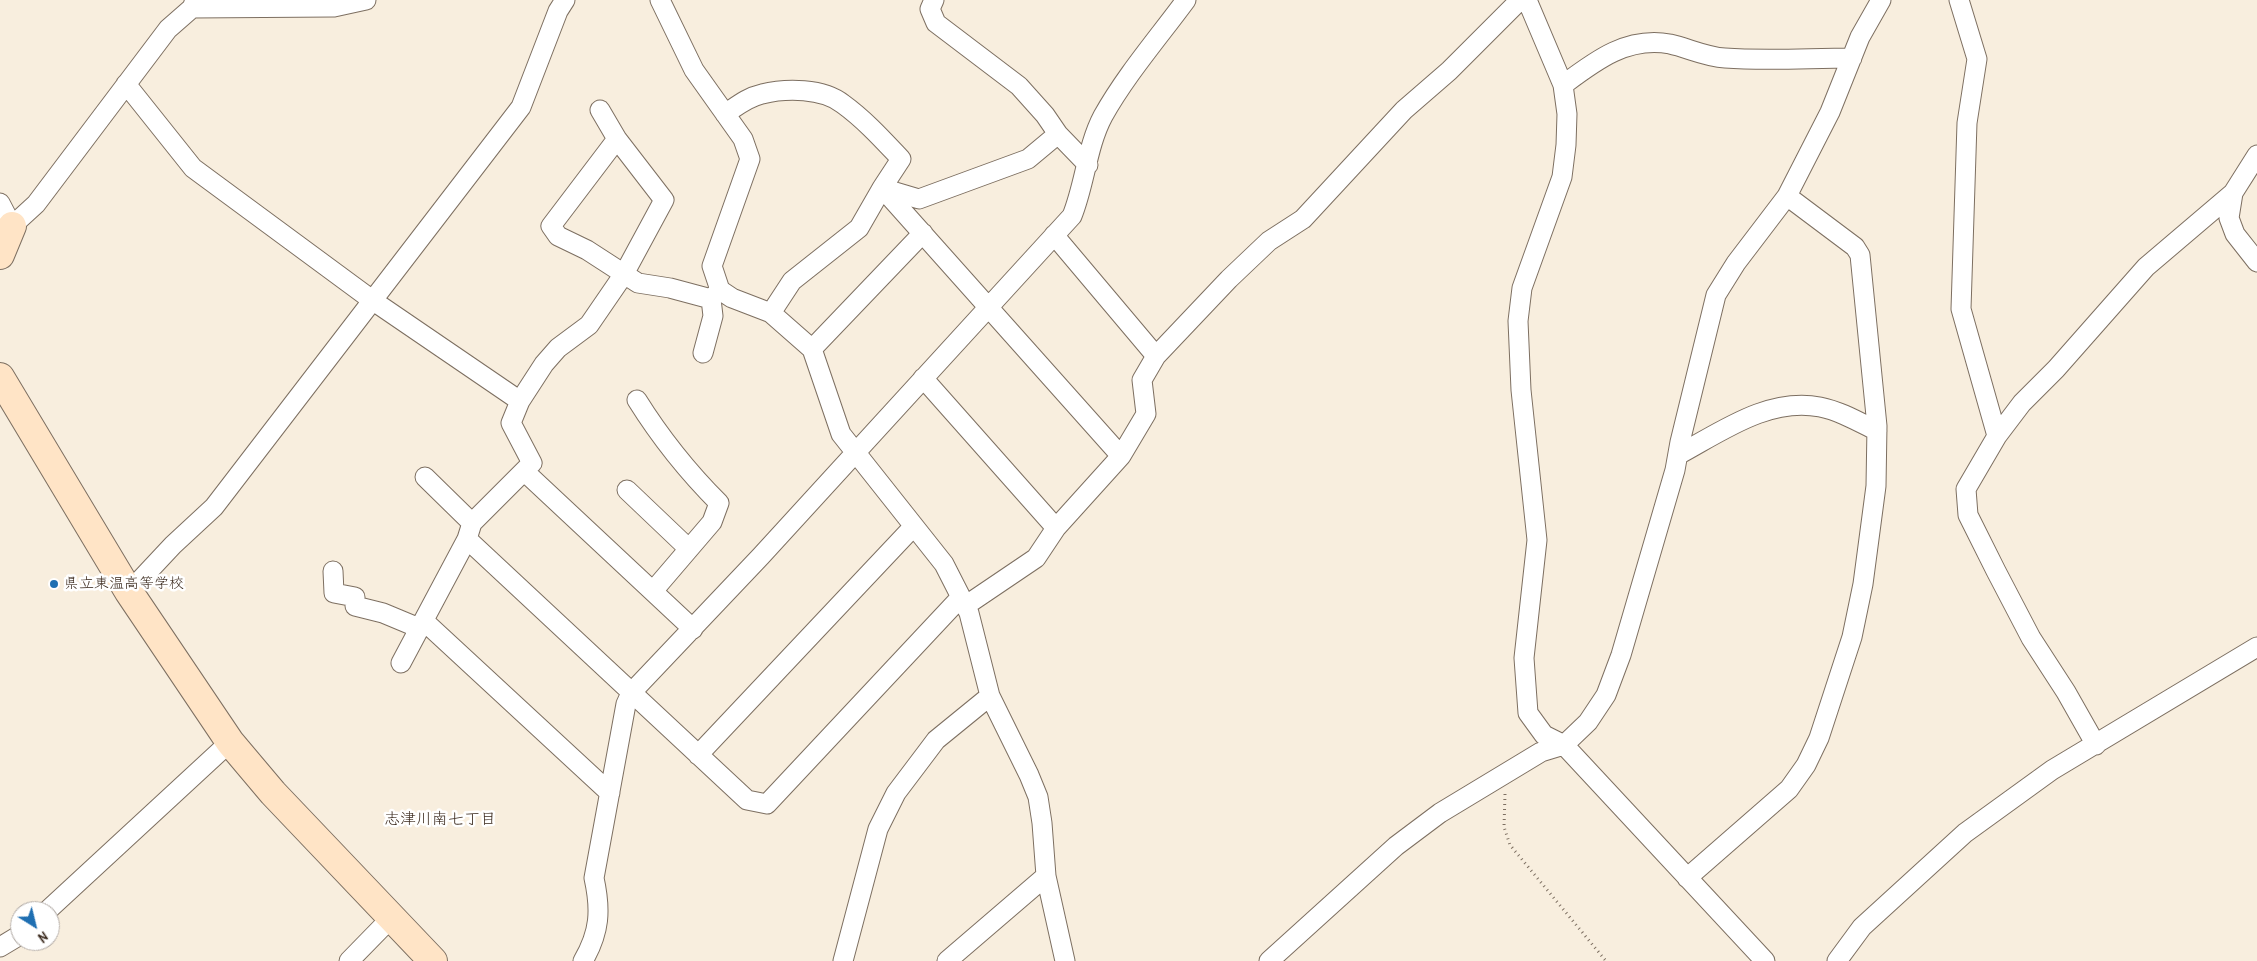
<!DOCTYPE html>
<meta charset="utf-8">
<style>
body{margin:0}
#map{position:relative;width:2257px;height:961px;overflow:hidden;background:#f8eede;font-family:"Patrick Hand",sans-serif}
canvas{display:block}
.north{position:absolute;left:10px;top:901px;width:50px;height:50px;box-sizing:border-box;background:#fff;border:1px solid #b1aaa5;border-radius:50%;rotate:144deg;font-size:14px;font-weight:700;line-height:20px;text-align:center;color:#3b2a1e}
.north::after{content:'';display:block;margin:auto;width:18px;height:22px;background:#1f6fb2;clip-path:polygon(50% 0,100% 100%,50% 72%,0 100%)}
</style>
<div id="map">
<canvas width="2257" height="961"></canvas>
<div class="north">N</div>
</div>
<script>
const ctx = document.querySelector('canvas').getContext('2d');
ctx.lineJoin = 'round';
function strokePath(path, color, width, dash) { ctx.strokeStyle = color; ctx.lineWidth = width; ctx.lineCap = dash ? 'butt' : 'round'; ctx.setLineDash(dash || []); ctx.stroke(path); }
function drawText(font, color, halo, rows, align = 'center') {
  ctx.font = font + ' "Patrick Hand","Klee One",sans-serif'; ctx.lineWidth = 5; ctx.setLineDash([]); ctx.textBaseline = 'middle'; ctx.strokeStyle = halo; ctx.fillStyle = color; for (const [text, x, y, turn = 0] of rows) {
    ctx.save(); ctx.translate(x, y); ctx.rotate((+turn || 0) * Math.PI / 180); ctx.textAlign = isNaN(turn) ? turn : align; if (halo) ctx.strokeText(text, 0, 0); ctx.fillText(text, 0, 0); ctx.restore();
  }
}
const street = new Path2D(`
 M660,0L694,70L743,139L750,159L712,266L720,290L732,298L771,313L812,349L841,434L944,564L969,613L990,696L1029,775L1038,797L1042,823L1046,876L1065,961
 M934,0L930,9L936,23L1019,86L1045,115L1058,134L1088,165
 M1527,0L1563,85L1567,114L1566,145L1562,177L1522,288L1518,321L1521,390L1537,540L1524,658L1528,713L1544,735L1564,745L1765,961
 M1959,0L1977,59L1967,123L1961,309L1997,436
 M192,8L334,7L366,0
 M126,84L193,168L372,300L520,401
 M1563,85C1595,61 1627,36 1670,44C1688,48 1706,57 1725,58C1767,61 1810,58 1852,58
 M725,114C737,106 748,97 762,94C786,88 823,88 843,104C865,120 883,140 901,159L882,188L1121,456
 M617,139L551,226L558,236L587,250L638,283L670,288L711,299L720,290
 M2233,193L2229,218L2235,234L2257,262
 M0,203L12,226L36,204L168,29L192,8L195,0
 M771,313L792,281L859,228L882,188L919,199L1028,159L1058,134
 M812,349L923,233
 M703,353L713,316L711,299
 M1156,356L1229,279L1269,241L1303,219L1404,110L1449,71L1520,0
 M923,378L1056,528
 M637,400C662,440 686,470 719,503L712,522L653,591
 M1678,455C1721,432 1768,397 1820,407C1840,411 1859,422 1877,431
 M524,471L693,629
 M425,477L472,523
 M627,490L689,549
 M467,539L747,800L767,804L961,597
 M333,571L334,593L355,597V606L383,613L419,628
 M129,592L173,545L214,507L521,107L558,11L565,0
 M965,606L1036,558L1056,528L1121,456L1146,414L1142,380L1156,356L1054,235
 M424,621L610,793
 M401,663L467,539L472,523L532,463L511,423L520,401L544,364L558,348L589,325L624,274L664,200L617,139L600,110
 M2096,745L2066,692L2031,638L1996,571L1968,515L1966,489L1997,436L2022,403L2056,369L2146,267L2233,193L2257,155
 M698,755L914,526
 M1687,878L1789,789L1806,765L1819,738L1852,637L1863,584L1876,486L1877,426L1860,255L1855,247L1787,196
 M47,911L230,742
 M0,947L20,935
 M349,961L391,918
 M583,961C600,932 601,910 594,878L626,704L631,693L761,556L1072,216C1085,184 1087,146 1103,116C1126,75 1158,38 1186,0
 M843,961L878,829L896,793L936,740L990,696
 M947,961L1046,876
 M1269,961L1396,846L1440,813L1541,752L1564,745L1588,722L1606,695L1621,655L1675,470L1680,442L1716,295L1736,263L1787,196L1830,112L1860,37L1881,0
 M1837,961L1862,927L1965,833L2052,770L2257,647`);
const secondary = new Path2D(`
 M0,255L12,226
 M0,377L129,592L230,742L273,793L433,961`);
strokePath(street, '#7d6f61', 21);
strokePath(secondary, '#7d6f61', 30);
strokePath(new Path2D(`
 M1505,794L1504,827L1510,845L1606,961`), '#7d6f61', 3, [1, 4]);
strokePath(street, '#fff', 19);
strokePath(secondary, '#ffe4c6', 28);
for (const [x, y, r, color] of [
 [54,584,5,"#1f6fb2"]
]) { const dot = new Path2D(); dot.arc(x, y, r, 0, 2 * Math.PI); ctx.fillStyle = color; ctx.fill(dot); strokePath(dot, '#fff', 2); }
drawText('15px', '#3b2a1e', '#fff', [
 ["県立東温高等学校",64,584]
], 'left');
drawText('16px', '#3b2a1e', '#fff', [
 ["志津川南七丁目",440,820]
]);
</script>
